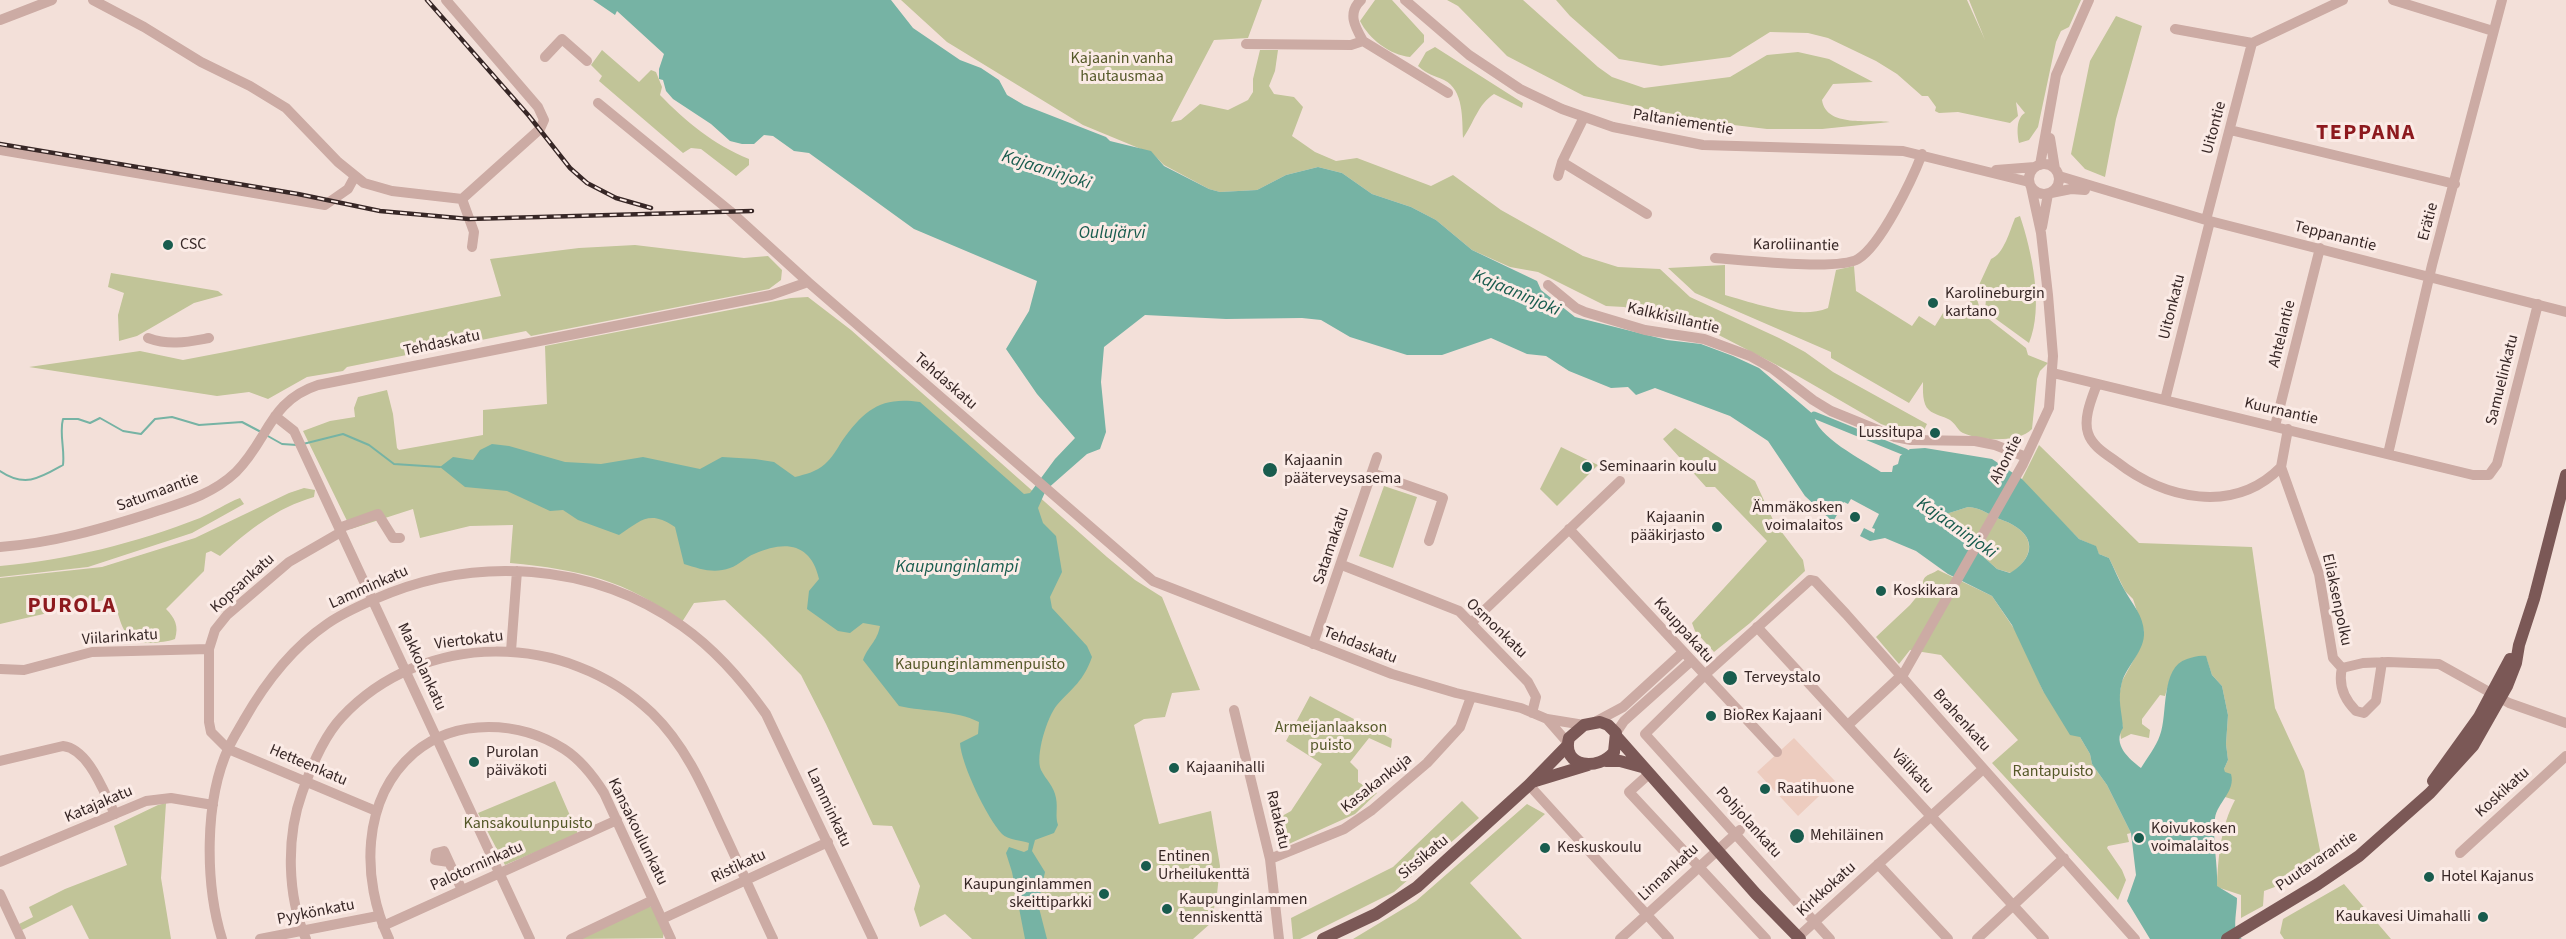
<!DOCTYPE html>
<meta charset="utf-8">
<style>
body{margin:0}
canvas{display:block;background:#f3e0d9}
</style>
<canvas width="2566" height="939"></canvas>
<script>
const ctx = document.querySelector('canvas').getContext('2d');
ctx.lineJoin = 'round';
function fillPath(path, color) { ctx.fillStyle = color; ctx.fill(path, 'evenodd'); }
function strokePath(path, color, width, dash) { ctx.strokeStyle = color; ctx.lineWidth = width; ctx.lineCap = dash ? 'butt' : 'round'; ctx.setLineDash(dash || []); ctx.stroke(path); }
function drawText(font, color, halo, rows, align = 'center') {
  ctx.font = font + ' "Source Sans 3",sans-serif'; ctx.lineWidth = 6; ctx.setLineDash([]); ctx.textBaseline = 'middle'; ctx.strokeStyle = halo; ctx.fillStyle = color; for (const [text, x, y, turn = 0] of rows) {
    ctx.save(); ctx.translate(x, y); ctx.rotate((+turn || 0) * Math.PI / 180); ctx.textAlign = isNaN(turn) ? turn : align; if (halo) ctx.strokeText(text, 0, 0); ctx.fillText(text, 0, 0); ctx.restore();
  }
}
fillPath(new Path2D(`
 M901,0H1262L1248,38L1214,40L1171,122L1181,120L1200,104L1228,110L1248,100L1253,92V79L1260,50H1278L1275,71L1269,86L1274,94L1294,97L1303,107L1292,136L1315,152L1336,161L1357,158L1431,186L1453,175L1501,210L1583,256L1618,267L1660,269L1690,297L1779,338L1805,352L1833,372L1927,424L1922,434L1906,433L1881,424L1798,376L1711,331L1624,307L1606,306L1538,272L1510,267L1472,250L1436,220L1411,207L1372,194L1342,173L1318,167L1286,175L1257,190L1220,192L1209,189L1164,165L1153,154L1083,125L947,42Z
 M1375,0H1392L1424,35V42L1410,57C1390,55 1369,39 1360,21Z
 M1447,0H1523L1598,67L1612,77L1644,88L1730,77L1767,55L1798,52L1829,59L1873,82L1833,84L1822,100C1826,128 1870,119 1890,122L1822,129H1767L1709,122L1584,96L1507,56L1458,6Z
 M1556,0H1967L1985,40L1969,0H2081L2069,27L2061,31L2056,42L2038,127L2029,140L2019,143C2017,133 2016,118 2025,113L2016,102L2018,116L2010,123L1958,112L1939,113L1935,111L1936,107L1928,96H1922L1897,74L1876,61L1828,38L1808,33L1770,32L1730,57L1661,66L1619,59L1570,16Z
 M2116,16L2142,26L2116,119L2105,177L2085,169L2071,154L2090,61Z
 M1435,47L1523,103L1522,108L1494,94C1478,104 1474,123 1463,138C1462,119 1464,90 1444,80C1433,75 1428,75 1418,66L1426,52Z
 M602,50L639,82L651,70L656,72L662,87L660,95C685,121 714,145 749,159V165L736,176L701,149L691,148L683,153L599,81L602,76L591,65Z
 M2020,216C2032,252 2044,307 2029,343L1985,311L1986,299L1982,295L1979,285L1991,259C2004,254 2010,230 2015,218Z
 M635,245L744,258L768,256L782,270L781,280L769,289L531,336L526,331L347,367L343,371L307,377L268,399L249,392L217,396L29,367L140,351L183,360L225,352L501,296L490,259L579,248Z
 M1725,265V295C1754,303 1799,320 1828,308L1836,270L1854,266L1856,291L1912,326L1919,316L1935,326L1948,305L1964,314L1975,292L1981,313L2026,348L2028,355L2048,363L2040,371L2037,379L2032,429C2019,443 1980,441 1963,433C1958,431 1956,424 1950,420C1944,416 1934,415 1929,410C1922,404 1923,390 1923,382L1909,403L1831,358V352L1695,293L1668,268Z
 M111,273L218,291L223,295L194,303L137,336L119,341L118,315L124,293L108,287Z
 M808,297L851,330L1107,557L1135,580L1162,597L1200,690L1172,693L1165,717L1144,719L1134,725L1159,824L1211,811L1220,866L1217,894L1211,923L1193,939H972L945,914L920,927L914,909L920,886L892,826L873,825L826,724L801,675L765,638L725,600L694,603L682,622C624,579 581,570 510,563L513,525L470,526L420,538L413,509L351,529L303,431L330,421L355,417L354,408L358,397L387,390L393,414L397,448L399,450L483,435V410L547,404L545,346L791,298Z
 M1675,428L1755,481L1774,522L1803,560L1805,571L1750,623L1714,652L1695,631L1692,623L1767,541L1715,487H1706L1663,439Z
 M2039,445L2139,543L2252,547L2275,708L2304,771L2323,865L2307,875L2264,891L2263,906L2241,918V895L2217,887C2218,857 2221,826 2235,800L2225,797L2224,769L2228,760L2226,744L2228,715L2222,686L2212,675L2207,660C2177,654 2173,670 2165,696L2160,695L2142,719V724L2150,730L2149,738L2131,734L2121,739L2120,732L2123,727L2120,717L2119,696L2122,681L2138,652L2144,632L2133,599L2125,591L2109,558L2099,554L2095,546L2079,539L2024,483L2022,479Z
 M1561,447L1598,465L1557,506L1540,489Z
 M1384,486L1417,497L1393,568L1359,556Z
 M304,488L315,490L314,497C276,508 249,530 220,556L211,551L206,553L204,571L166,609C175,618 179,626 175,639C167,642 160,642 152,643C120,643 122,622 113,598L0,624V578L102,567L195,538L289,493Z
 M240,498L244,504L192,533L88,567L0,577V566C68,560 136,543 200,518C214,512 226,503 240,498Z
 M1968,507C1980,508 1985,512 1995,517C2001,520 2007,521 2013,525C2038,539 2031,560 2011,573L1997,569L1948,525L1946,514Z
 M1938,570L1992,596L2021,639L2043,691L2080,737L2090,754L2092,764L2107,785L2131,833L2127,834L2129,842L2108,846L2107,848L2122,870L2126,880L2118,900L1992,763L2018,740L1941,655L1910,650L1899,664L1876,637L1910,605L1923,589C1921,574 1929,576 1938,570Z
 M1310,696L1392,739L1391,748L1369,738L1350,762L1358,770V782L1377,793L1355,814L1280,848L1273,821L1291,811L1322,764L1286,741Z
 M555,781L578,834L505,865L478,813Z
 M1462,801L1479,818L1394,892L1300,939H1293L1291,918L1393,867Z
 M166,803L161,878L171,939H89L72,905L22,930L19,924L33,917L29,907L65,889L127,865L114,826L158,805Z
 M1527,804L1545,814L1470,883L1522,939H1353L1416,901Z
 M2344,884L2391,939H2284L2280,933L2283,919Z
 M648,906L654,908L664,931L663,938L578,939Z`), '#c1c498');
fillPath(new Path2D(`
 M1794,738L1835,781L1798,816L1757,772Z`), '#edccbf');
fillPath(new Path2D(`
 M593,0H891L913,28L960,60L981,68L999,80L1007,95L1024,105L1106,137L1110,141L1151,151L1164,166L1209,189L1220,192L1257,190L1286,175L1318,167L1342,173L1372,194L1411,207L1436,220L1472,250L1537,281L1541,290L1575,317L1667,340L1701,344L1733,356L1759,368L1814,415C1815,436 1863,460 1881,472H1892L1893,466L1898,464L1900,456L1910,449L1925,448L1992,459L2022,479L2079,539L2096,546L2099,554L2109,558C2114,568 2119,581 2125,591C2133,605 2143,615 2144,632C2145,651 2127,665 2122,682C2117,700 2122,711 2123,728C2112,744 2129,759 2141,768C2147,758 2156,747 2160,735C2168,715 2160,667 2187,659C2194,657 2199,655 2206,656L2212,675L2222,686L2228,715L2226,744L2228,760L2224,769L2225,772L2231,774C2236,791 2217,803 2215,818C2212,840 2218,864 2217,886L2237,898C2237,911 2233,925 2237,936L2242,939H2150L2127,901L2136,875L2131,833L2107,785L2092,764L2090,754L2080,737L2070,735L2043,691L2012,625L1992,596L1948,574L1916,551L1885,538L1870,541L1860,536L1864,528L1874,533L1875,529L1872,528L1879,514L1851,499L1848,504L1844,502L1833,522L1805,496L1768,441L1730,416L1655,388L1636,395L1628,387L1611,388L1569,371L1546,356L1527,354L1491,338L1442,355H1407L1350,337L1321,320L1302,318L1226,319L1145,315L1104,347L1101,382L1106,432L1100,449L1087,454L1046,490L1038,508L1043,523L1056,536L1062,572L1050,597L1052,608L1087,646L1092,657C1083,682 1073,687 1057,705C1047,717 1035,756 1041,770C1046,780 1054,786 1056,798C1058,808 1055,816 1058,825L1054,833L1035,840L1032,851L1045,872L1038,904L1047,939H1025L1012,872L1006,853L1009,847L1024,852L1028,850L1029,843C1021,840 1008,840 1002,834C987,818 961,764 960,743L978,734L979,722C955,710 926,712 899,706L863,660C868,646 877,642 880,626L863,623L850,633L838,631L807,609L809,591L819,579C811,543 785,540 754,554C746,557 739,565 730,568C714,574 700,569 684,564L675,527C649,510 642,520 619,535L578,520L563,510L550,511L507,491L465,487L440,467L453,457L473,460L480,450L492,444L509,446L565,462L601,464L643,457L700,469L722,457L755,459L774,462L795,477C806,474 816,472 825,464C832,458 837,449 842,441C864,410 881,396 920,402L1024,494L1030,493L1055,459L1075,438L1037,394L1006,349L1029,311L1037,281L914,229L809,153L794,151L773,136L764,135L754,144H742L730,141L711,124L673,99L666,91L663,80L659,79V69L664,54L617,11L615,15ZM1968,507C1980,508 1985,512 1995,517C2001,520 2007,521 2013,525C2038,539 2032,560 2010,573L1997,569L1948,525L1946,514Z`), '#76b3a4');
strokePath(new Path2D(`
 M266,435L282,444L297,445
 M303,444L343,434L369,445L394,464L440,467
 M0,471C25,488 40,478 63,465C65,449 59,433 63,419H78L90,423L100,418L123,431L141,434L155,419L172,417L199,425L242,422L261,432`), '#76b3a4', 2);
strokePath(new Path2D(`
 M1814,415L1905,452`), '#76b3a4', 7);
strokePath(new Path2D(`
 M93,0L144,27L201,62L250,86L286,108L338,162L364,183L392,191L462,199
 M446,0L538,107L544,120L540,129L462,199L474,232L472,247
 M1361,0C1347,13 1355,27 1363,41L1448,93
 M1405,0L1469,55L1520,89L1562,109L1613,127L1703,145L1903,151L2029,182
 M2393,0L2493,31
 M0,20L52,0
 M2175,29L2252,43L2343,0
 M1246,44L1351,45L1363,41
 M545,57L562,39L587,61
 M598,103L730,211L808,282
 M2230,130L2455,184
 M2050,138L2055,169
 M0,150L325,205L348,189L355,176
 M1562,162L1647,214
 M2029 179a15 15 0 1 1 30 0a15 15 0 1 1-30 0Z
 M2040,165L2056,75L2089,0
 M1996,170L2035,167
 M1558,176L1562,162L1584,117
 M2059,176L2206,220L2566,312
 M2051,193L2071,189L2085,190
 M2206,220L2252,43
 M2042,227L2048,194
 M1715,258C1743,260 1838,271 1858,259C1881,245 1912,180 1922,154
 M1548,285L1576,308L1585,312L1645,330L1704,339L1750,356L1773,369L1813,400L1831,411L1895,437L1911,440L1975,441L1995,445L2026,457
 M148,338C170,346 187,342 209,338
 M2053,373L2473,475H2489L2497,464L2538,304
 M2097,384C2092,398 2083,418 2088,433C2092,446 2106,454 2117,462C2164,499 2234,515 2281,467L2288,429
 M2165,400L2210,221
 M275,416L294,431L530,939
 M2275,426L2320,248
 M2388,454L2432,265L2502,0
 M2281,467L2319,574L2333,658L2342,668
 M1372,473L1443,498L1429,541
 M339,528L378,514L393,538H400
 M1569,529L1777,752
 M341,532L289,562L227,615L215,630L209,649V722L211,732L228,749L376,811
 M0,547C53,543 101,529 151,513C181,503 212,495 236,472C269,439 269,401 318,385L771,295L808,282L1153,581L1392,674L1456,693L1521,708L1547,719L1584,725
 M1342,565L1459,611L1528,682L1536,697L1532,713
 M1472,622L1620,481
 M1757,627L2044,939
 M1313,644L1377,457
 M511,651L517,571
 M2342,668L2363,663L2388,662L2439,664L2509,703L2566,723
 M2342,668C2338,685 2344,699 2356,711L2364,713L2376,701L2382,662
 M0,669L24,670L92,652L209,649
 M1234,710L1270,859L1279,939
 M1547,719L1568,743
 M1595,722L1623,707L1682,653
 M1848,725L1904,673L2023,464L2049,408L2053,356L2048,295L2041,233L2031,187
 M1616,733L1624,721L1690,662
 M0,761L63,746C89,749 104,793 115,814
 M1649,774L1629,792L1766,939
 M1529,785L1669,939
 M2460,853L2566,756
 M1270,859L1344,829L1372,810L1427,763L1460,727L1471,697
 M0,862L146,801L171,798L213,805
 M449,862L435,860L436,853L444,851L462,890
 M1878,864L1948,939
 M0,894L21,939
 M662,919L828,842
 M383,926L617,820
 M1798,937L1983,769
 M222,939C205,884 204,800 229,747C233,738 239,729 244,720C265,683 292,648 327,624C341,614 359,606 375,599C474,555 592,562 682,626C716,650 742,680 766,714L873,939
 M260,939L378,916
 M306,939C287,896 286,837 302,793C311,767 323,737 342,717C423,630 566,631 652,713C684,744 702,784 720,824C738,862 755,901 773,939
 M389,939C361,880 361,799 414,753C457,717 520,721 564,749C581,760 594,777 604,793L671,939
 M571,939L653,900
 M1620,939L1740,830
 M1830,939L1645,734L1710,670L1810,580L1815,581L1846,614L2135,939
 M1977,939L2064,858`), '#ccaba4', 10);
strokePath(new Path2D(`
 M1600,722L1608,725L1616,733L1614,752C1599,771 1561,768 1569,738L1584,725Z
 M1617,737L1756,894L1800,939
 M1606,761H1620L1642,767
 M2433,781L2479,717L2510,659
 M1532,782L1588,765
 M1323,939L1376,914L1417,887L1529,785L1568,745
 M2227,939L2318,884L2359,856L2430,793L2473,746L2507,686L2516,663L2519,645L2534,599L2566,475`), '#7b5856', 12);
const rail = new Path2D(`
 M427,0L529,116L570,168L587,183L616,198L651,208
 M0,144L298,194L380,211L469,219L752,211`);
strokePath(rail, '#372726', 4.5);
strokePath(rail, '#fbebe6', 2, [7]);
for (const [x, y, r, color] of [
 [168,245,6,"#195c4e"],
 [1933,303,6,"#195c4e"],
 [1935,433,6,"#195c4e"],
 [1587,467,6,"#195c4e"],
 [1270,470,8,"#195c4e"],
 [1855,517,6,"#195c4e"],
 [1717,527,6,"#195c4e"],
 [1881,591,6,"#195c4e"],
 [1730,678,8,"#195c4e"],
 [1711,716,6,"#195c4e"],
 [474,762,6,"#195c4e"],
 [1174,768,6,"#195c4e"],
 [1765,789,6,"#195c4e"],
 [1797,836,8,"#195c4e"],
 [2139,838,6,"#195c4e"],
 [1545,848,6,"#195c4e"],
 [1146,866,6,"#195c4e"],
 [2429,877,6,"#195c4e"],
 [1104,894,6,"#195c4e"],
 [1167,909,6,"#195c4e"],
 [2483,917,6,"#195c4e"]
]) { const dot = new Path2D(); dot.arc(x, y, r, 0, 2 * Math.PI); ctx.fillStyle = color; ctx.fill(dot); strokePath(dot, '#fbebe6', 2); }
drawText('16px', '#545828', '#fbebe6', [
 ["Kajaanin vanha",1122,59],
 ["hautausmaa",1122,77],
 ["Kaupunginlammenpuisto",980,665],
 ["Armeijanlaakson",1331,728],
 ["puisto",1331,746],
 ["Rantapuisto",2053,772],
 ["Kansakoulunpuisto",528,824]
]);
drawText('16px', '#372726', '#fbebe6', [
 ["Paltaniementie",1683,123,9],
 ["Uitontie",2215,128,-75],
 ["Erätie",2429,222,-75],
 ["Teppanantie",2335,237,14],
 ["Karoliinantie",1796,246,1],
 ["Uitonkatu",2173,307,-76],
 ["Kalkkisillantie",1673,319,13],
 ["Ahtelantie",2283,334,-76],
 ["Tehdaskatu",442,344,-12],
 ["Samuelinkatu",2503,380,-76],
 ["Tehdaskatu",945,382,41],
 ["Kuurnantie",2281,412,13],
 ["Ahontie",2007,460,-63],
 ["Satumaantie",158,493,-20],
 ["Satamakatu",1332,546,-71],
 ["Kopsankatu",243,584,-42],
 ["Lamminkatu",369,588,-24],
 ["Eliaksenpolku",2336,600,78],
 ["Osmonkatu",1496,629,44],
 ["Kauppakatu",1683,631,48],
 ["Viilarinkatu",120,638,-4],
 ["Viertokatu",469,641,-7],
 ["Tehdaskatu",1360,646,21],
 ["Makkolankatu",421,667,65],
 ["Brahenkatu",1961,721,48],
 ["Hetteenkatu",308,766,23],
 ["Välikatu",1912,772,47],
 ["Kasakankuja",1377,784,-38],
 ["Koskikatu",2503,793,-42],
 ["Katajakatu",99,805,-23],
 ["Lamminkatu",828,808,65],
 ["Ratakatu",1277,820,77],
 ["Pohjolankatu",1748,823,48],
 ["Kansakoulunkatu",637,832,64],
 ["Sissikatu",1424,858,-40],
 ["Puutavarantie",2317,862,-34],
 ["Palotorninkatu",477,867,-24],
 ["Ristikatu",739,867,-25],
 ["Linnankatu",1669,873,-43],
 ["Kirkkokatu",1827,890,-42],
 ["Pyykönkatu",316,913,-11]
]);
drawText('16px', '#372726', '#fbebe6', [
 ["CSC",180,245],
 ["Karolineburgin",1945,294],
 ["kartano",1945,312],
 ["Lussitupa",1923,433,"right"],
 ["Kajaanin",1284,461],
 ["pääterveysasema",1284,479],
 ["Seminaarin koulu",1599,467],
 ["Ämmäkosken",1843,508,"right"],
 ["voimalaitos",1843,526,"right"],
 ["Kajaanin",1705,518,"right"],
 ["pääkirjasto",1705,536,"right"],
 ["Koskikara",1893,591],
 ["Terveystalo",1744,678],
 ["BioRex Kajaani",1723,716],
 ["Purolan",486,753],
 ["päiväkoti",486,771],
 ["Kajaanihalli",1186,768],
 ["Raatihuone",1777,789],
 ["Koivukosken",2151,829],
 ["voimalaitos",2151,847],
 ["Mehiläinen",1810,836],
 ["Keskuskoulu",1557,848],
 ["Entinen",1158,857],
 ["Urheilukenttä",1158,875],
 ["Hotel Kajanus",2441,877],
 ["Kaupunginlammen",1092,885,"right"],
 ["skeittiparkki",1092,903,"right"],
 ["Kaupunginlammen",1179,900],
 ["tenniskenttä",1179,918],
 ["Kaukavesi Uimahalli",2471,917,"right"]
], 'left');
drawText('italic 18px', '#195c4e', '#fbebe6', [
 ["Kajaaninjoki",1046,171,18],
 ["Oulujärvi",1112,234],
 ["Kajaaninjoki",1516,294,23],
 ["Kajaaninjoki",1956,529,35],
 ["Kaupunginlampi",957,568]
]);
ctx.letterSpacing = '1.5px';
drawText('bold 22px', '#8d191e', '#fbebe6', [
 ["TEPPANA",2366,134],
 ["PUROLA",72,607]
]);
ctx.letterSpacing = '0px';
</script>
